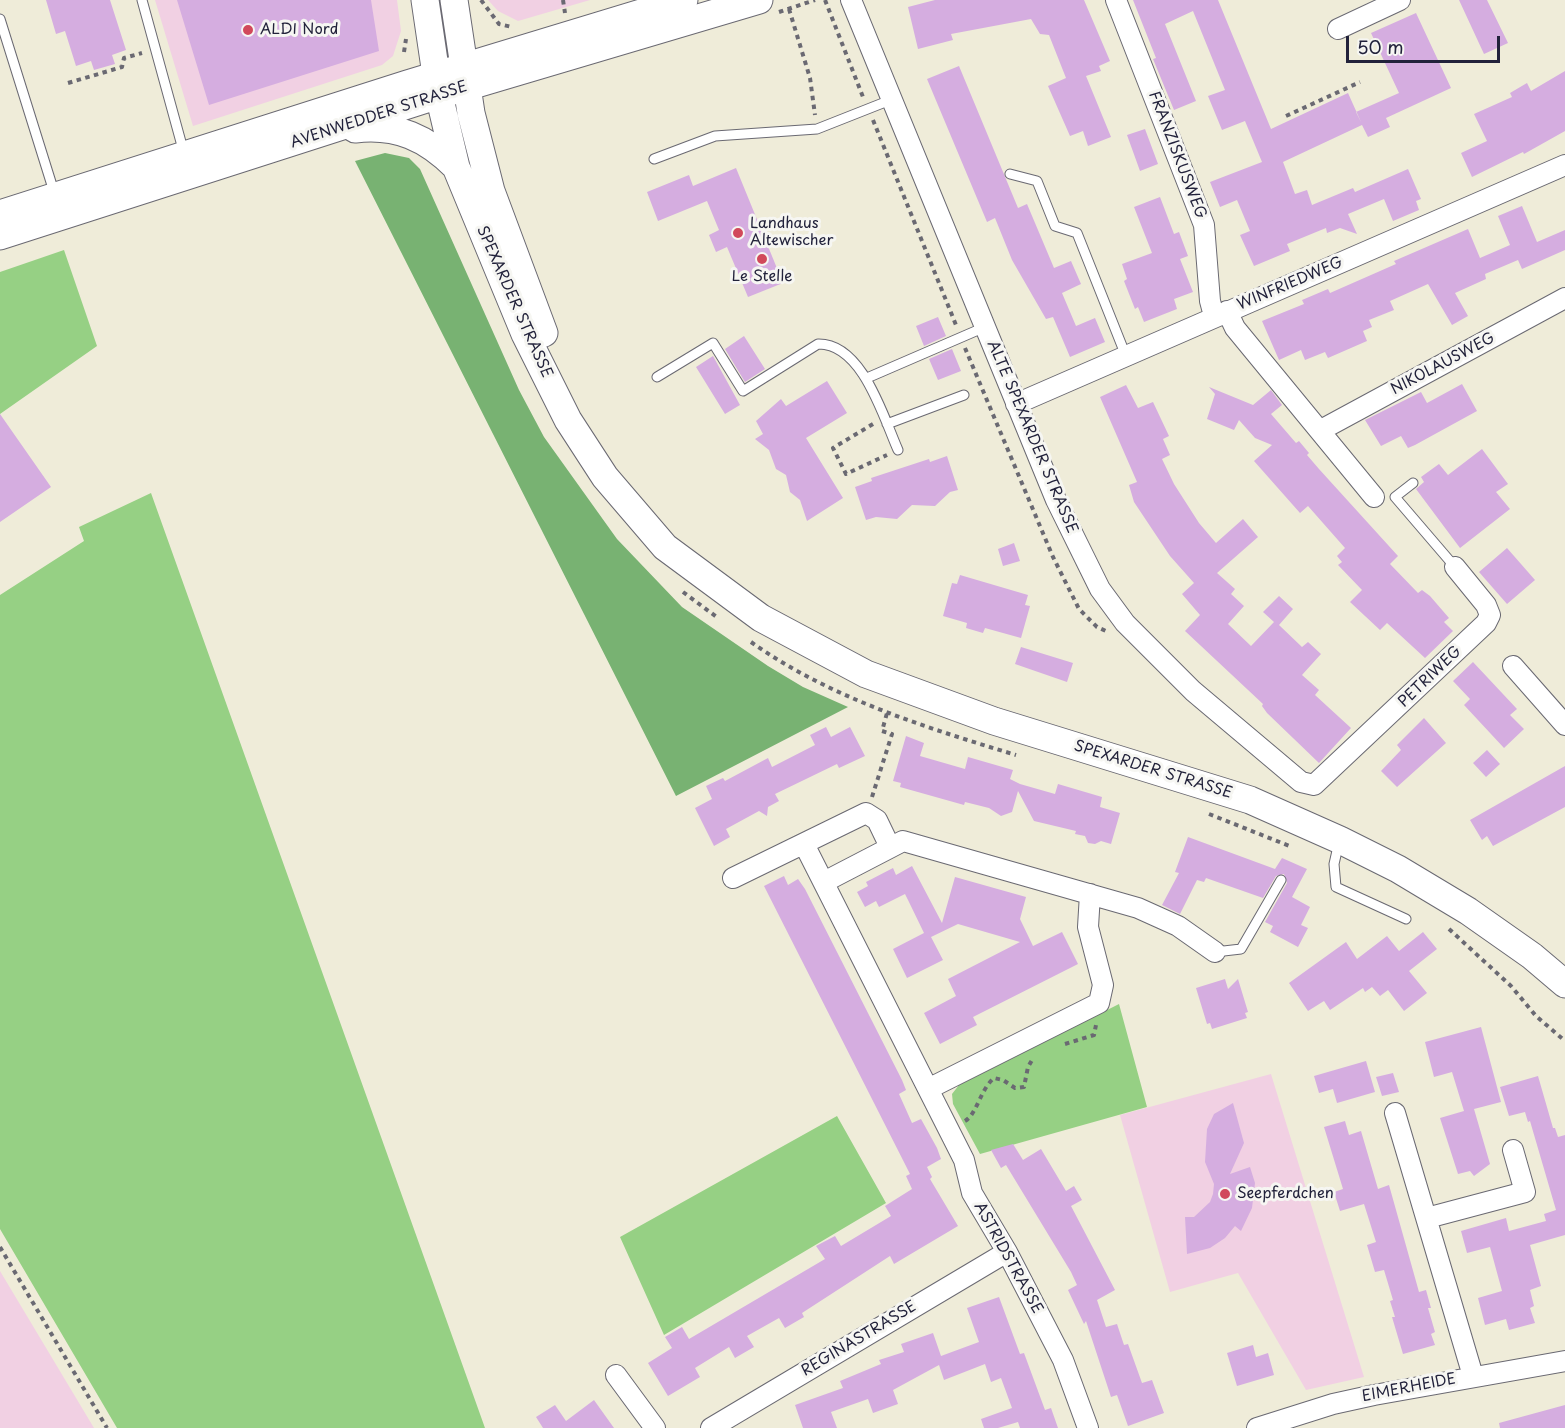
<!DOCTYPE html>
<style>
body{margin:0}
#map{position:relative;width:1565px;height:1428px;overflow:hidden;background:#efecd9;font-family:"Playpen Sans",sans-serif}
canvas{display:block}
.scale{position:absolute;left:1346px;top:36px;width:154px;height:27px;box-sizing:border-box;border:3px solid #22223b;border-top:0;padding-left:8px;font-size:18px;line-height:21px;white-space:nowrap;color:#22223b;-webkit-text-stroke:4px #f6f6f2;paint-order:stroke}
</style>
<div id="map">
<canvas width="1565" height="1428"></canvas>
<div class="scale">50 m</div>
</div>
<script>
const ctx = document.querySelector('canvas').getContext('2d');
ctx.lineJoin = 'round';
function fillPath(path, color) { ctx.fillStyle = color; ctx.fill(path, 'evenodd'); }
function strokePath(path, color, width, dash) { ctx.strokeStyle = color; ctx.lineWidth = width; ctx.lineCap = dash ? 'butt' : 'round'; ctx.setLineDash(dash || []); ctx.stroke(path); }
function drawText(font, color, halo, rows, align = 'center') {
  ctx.font = font + ' "Playpen Sans",sans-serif'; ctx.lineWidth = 6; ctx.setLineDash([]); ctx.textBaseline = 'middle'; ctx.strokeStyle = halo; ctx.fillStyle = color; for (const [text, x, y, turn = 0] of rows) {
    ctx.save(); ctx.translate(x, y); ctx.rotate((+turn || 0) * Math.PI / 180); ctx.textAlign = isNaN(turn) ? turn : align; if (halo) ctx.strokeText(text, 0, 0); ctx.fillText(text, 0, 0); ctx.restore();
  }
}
fillPath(new Path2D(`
 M155,0H397L401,31L393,56L382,65L193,126Z
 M488,0H590L518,21L498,11Z
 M1271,1074L1364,1377L1306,1390L1238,1273L1170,1292L1120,1115Z
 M0,1271L94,1428H0Z`), '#f1d0e3');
fillPath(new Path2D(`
 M64,250L97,346L0,414V272Z
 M151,493L485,1428H117L0,1229V595L84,541L79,527Z
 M1119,1004L1147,1107L980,1154L953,1104L952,1094L959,1085Z
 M837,1116L886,1203L664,1335L620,1237Z`), '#96d084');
fillPath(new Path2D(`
 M385,153L409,158L420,169L519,390L544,437L617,539L682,607L768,666L803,687L848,707L676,796L355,161Z`), '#78b272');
fillPath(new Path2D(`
 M46,0H110L126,50L112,55L115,64L94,70L91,61L76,66L65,31L56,34Z
 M177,0H371L379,51L209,105Z
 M935,0H1084L1110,61L1099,66L1101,71L1086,76L1111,137L1088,146L1083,131L1070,136L1048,86L1066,78L1049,35L1040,34L1031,19L951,34L953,40L918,49L908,7Z
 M1133,0H1218L1271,129L1348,93L1361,122L1356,112L1399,93L1371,33L1416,13L1451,88L1386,118L1390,127L1368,137L1362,125L1283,162L1295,194L1307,190L1312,205L1353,188L1355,192L1408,169L1421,199L1416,201L1419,210L1393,221L1384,199L1348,214L1357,234L1340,228L1327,233L1326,228L1287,244L1290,251L1254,266L1240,235L1250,231L1237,200L1220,207L1210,182L1262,162L1245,121L1222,130L1208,96L1225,90L1193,11L1165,24L1196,101L1174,110L1153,59L1156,58Z
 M1459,0H1487L1508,43L1484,54Z
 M959,66L1018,208L1027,204L1054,268L1071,261L1081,284L1062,293L1076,326L1095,318L1105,342L1070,357L1053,317L1046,319L1012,260L995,218L987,222L927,79Z
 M1565,71V131L1524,154L1523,152L1472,177L1461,153L1487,141L1474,114L1512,97L1510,93L1527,83L1531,91Z
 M1145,129L1158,164L1140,171L1127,135Z
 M736,168L783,283L748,297L727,247L716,252L709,235L719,230L707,201L658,221L647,192L689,175L693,186Z
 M1160,197L1174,234L1179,232L1188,256L1180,259L1193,292L1174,299L1177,309L1144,322L1138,307L1135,309L1124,281L1127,279L1122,264L1152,253L1134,207Z
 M1522,206L1537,242L1565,230V250L1522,269L1518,260L1485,274L1486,279L1455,293L1468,316L1452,325L1428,284L1390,301L1394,310L1369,320L1372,327L1363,331L1367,341L1328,358L1325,352L1305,360L1301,350L1279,360L1262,321L1304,304L1302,300L1328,289L1330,293L1396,264L1394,261L1468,229L1480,258L1510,245L1498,216Z
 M938,317L946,336L924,346L916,326Z
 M744,336L765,369L745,382L725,349Z
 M952,349L961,371L938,380L929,359Z
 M713,356L740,405L725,414L696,367Z
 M827,381L847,413L806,438L843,498L807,521L800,500L790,492L786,475L776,469L769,450L755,439L763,434L756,421L781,399L786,406Z
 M1462,384L1477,411L1415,445L1408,448L1401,436L1381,446L1365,420L1421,392L1427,403Z
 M1126,385L1138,408L1153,402L1169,436L1163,439L1170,455L1162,459L1174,484L1199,523L1216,543L1243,519L1258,537L1217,573L1235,589L1231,594L1244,606L1228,624L1251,646L1274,622L1263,612L1279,596L1293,609L1279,625L1302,647L1308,642L1321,654L1302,675L1319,690L1315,695L1351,728L1319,763L1267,713L1262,706L1263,704L1185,631L1200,615L1182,594L1194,583L1170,556L1134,502L1129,485L1137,482L1100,397Z
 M1209,387L1253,405L1271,390L1282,405L1271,414L1296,443L1299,441L1309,453L1307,455L1319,469L1398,556L1390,564L1418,593L1422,590L1430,596L1449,618L1444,622L1453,631L1425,658L1387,623L1380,630L1350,602L1362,590L1338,565L1342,562L1337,556L1345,548L1308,506L1300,513L1254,461L1272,445L1255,438L1239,420L1234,430L1207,419L1215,394Z
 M0,414L51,487L0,522Z
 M1482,449L1508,484L1496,492L1510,509L1460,548L1416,489L1424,482L1421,477L1439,464L1448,475Z
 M947,456L958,490L950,492L935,506L912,505L897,519L876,517L866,520L855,487L872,481L871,478L929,459L930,462Z
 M1014,543L1020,561L1003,566L998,549Z
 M1507,548L1535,580L1507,604L1479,572Z
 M960,575L1028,595L1025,605L1030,606L1021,638L985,628L983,633L966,628L967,623L943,616L952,583L957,584Z
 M1021,647L1073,663L1067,682L1015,664Z
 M1473,662L1517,709L1510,715L1524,729L1504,748L1464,705L1470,699L1453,681Z
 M1424,718L1446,743L1397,787L1381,771L1401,750L1397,745Z
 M826,727L831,737L850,727L865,756L839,768L837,764L775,794L779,801L768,807L767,816L759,811L726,829L730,837L714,846L695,808L712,799L706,786L723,778L725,781L768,758L772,767L815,745L810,735Z
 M906,736L924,743L920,756L965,769L968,757L1013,770L1010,779L1020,784L1055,794L1058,784L1102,797L1100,807L1120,813L1111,844L1101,841L1095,844L1088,843L1085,836L1075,834L1076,831L1034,821L1018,791L1012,812L1001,816L989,808L965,802L964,805L900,787L901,783L893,781Z
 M1487,750L1500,764L1486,777L1473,763Z
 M1565,766V807L1493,846L1487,836L1482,840L1470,820Z
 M1188,837L1275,869L1282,858L1307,869L1292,897L1310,907L1301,925L1308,928L1298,947L1270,932L1273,926L1265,922L1287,883L1284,874L1276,876L1263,898L1206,878L1204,882L1197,880L1180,914L1162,905L1179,873L1175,872Z
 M912,866L942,923L955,877L1026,897L1020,919L1033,946L1062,932L1078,964L973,1017L977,1025L940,1044L924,1013L956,996L948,979L1020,942L958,924L931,937L943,960L907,978L893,949L924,933L908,900L905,894L879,907L876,901L865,907L857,892L868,886L866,882L893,868L896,875Z
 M784,876L788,885L798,879L805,889L902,1080L906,1090L899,1094L912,1123L921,1119L937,1148L941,1159L927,1167L932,1177L930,1179L958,1226L894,1264L890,1256L802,1313L804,1317L785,1328L779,1318L747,1336L754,1347L735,1358L729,1347L695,1368L700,1377L668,1396L648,1363L672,1348L665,1337L682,1327L689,1339L825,1259L816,1246L835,1236L841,1246L891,1216L885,1206L912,1189L906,1176L910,1174L764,886Z
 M1423,932L1437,949L1409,971L1427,993L1404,1011L1388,990L1380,996L1372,987L1365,992L1363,988L1330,1010L1324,1001L1308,1011L1289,983L1346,942L1357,959L1387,936L1399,951Z
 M1225,979L1228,989L1238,979L1248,1012L1245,1013L1247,1018L1212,1029L1210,1023L1207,1024L1196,988Z
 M1481,1027L1501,1102L1474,1109L1490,1164L1474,1176L1470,1171L1458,1174L1440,1118L1464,1111L1452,1072L1434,1077L1425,1042Z
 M1366,1061L1375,1092L1337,1103L1333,1089L1319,1093L1314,1076Z
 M1393,1073L1399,1092L1382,1096L1376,1077Z
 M1538,1076L1553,1128H1555L1558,1137L1565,1135V1235L1530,1245L1541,1286L1530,1290L1534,1306L1530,1308L1535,1323L1509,1330L1506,1319L1485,1325L1478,1298L1502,1291L1490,1247L1467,1253L1461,1231L1506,1218L1509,1231L1546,1221L1544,1214L1556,1210L1530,1121L1528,1122L1525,1112L1509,1116L1500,1087Z
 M1233,1103L1244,1143L1230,1174L1250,1167L1255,1183L1252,1208L1241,1231L1235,1226L1225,1238L1210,1248L1187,1254L1185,1217H1194L1210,1202L1213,1194L1214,1184L1205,1162L1207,1129L1214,1114Z
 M1345,1121L1349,1135L1361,1131L1378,1189L1389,1185L1419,1292L1426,1290L1431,1308H1428L1435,1332L1431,1334L1435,1345L1403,1354L1392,1317H1395L1390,1301L1393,1300L1384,1270L1375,1272L1367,1245L1376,1242L1364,1204L1340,1211L1334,1192L1343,1189L1324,1127Z
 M1013,1144L1023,1160L1041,1149L1066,1191L1074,1186L1082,1200L1071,1206L1115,1290L1097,1300L1106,1327L1117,1324L1124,1345L1128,1344L1142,1383L1152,1380L1164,1413L1128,1426L1117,1395L1111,1397L1086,1321L1084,1324L1068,1290L1077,1285L1071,1272L1006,1165L1001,1168L991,1150Z
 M999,1297L1020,1354L1024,1353L1045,1410L1051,1408L1058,1428H1020L1018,1422L998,1428H984L981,1419L1012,1408L1001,1378L991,1382L985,1364L944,1380L939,1365L893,1390L898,1404L873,1413L868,1399L831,1412L837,1428H803L795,1405L843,1388L840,1381L881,1364L879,1360L904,1352L901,1344L933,1333L941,1356L979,1342L967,1308Z
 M1253,1345L1256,1357L1268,1353L1274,1375L1237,1386L1227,1353Z
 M594,1400L614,1428H543L536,1417L555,1405L566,1421Z
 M1565,1405V1428H1500L1499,1423Z`), '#d5ade0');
const lane = new Path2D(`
 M142,0L184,153
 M0,19L55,195
 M654,159L715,136L817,129L893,99
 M1010,174L1037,181L1055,226L1077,233L1126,356
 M657,377L713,343L743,391L818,344C862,343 883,416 898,450
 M867,378L985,327
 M887,424L964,395
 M1413,483L1395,497L1455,567
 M1339,842L1334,864L1336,887L1406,919
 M1215,952L1241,949L1281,880`);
const street = new Path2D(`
 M851,0L1056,500L1100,589L1125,623L1193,691L1301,782L1314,785L1486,623L1490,615L1486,605L1455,567
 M1116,0L1204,225L1210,301L1214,316
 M1338,29L1400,0
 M1227,311L1235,328L1374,497
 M1016,404L1565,165
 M1321,430L1565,298
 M1513,666L1565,725
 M804,844L964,1160L972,1193L1007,1252L1063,1360L1088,1428
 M733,878L866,813L877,820L890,847
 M824,882L903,841L1138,908L1178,926L1215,952
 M928,1089L1099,1003L1103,985L1088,927L1090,894
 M1395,1113L1473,1376
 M1427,1218L1525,1192L1513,1150
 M616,1375L655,1428
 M711,1428L1007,1252
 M1257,1428L1333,1404L1374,1395L1565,1361`);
const secondary = new Path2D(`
 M425,0L439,95L456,167L525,334L568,420L605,477L665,547L761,618L866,674L994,721L1250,800L1340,840L1398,869L1468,911L1532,956L1565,984
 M454,0L471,113L491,191L544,333
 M355,129C397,124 427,138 456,167
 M0,214L407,84L684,0
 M0,236L439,95L759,0`);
strokePath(lane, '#6a6972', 11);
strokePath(street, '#6a6972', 22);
strokePath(secondary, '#6a6972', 29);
strokePath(new Path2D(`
 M481,0L499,24L512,27
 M563,0L565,13
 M825,0L863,97
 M789,9L810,78L815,115
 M779,12L815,0
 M404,52L406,39
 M68,83L122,67L124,58L142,53
 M1286,116L1360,82
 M873,120L956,325
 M965,348L1053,557L1079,609L1097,627L1106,631
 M873,424L833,448L846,474L887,455
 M683,592L718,618
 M751,642C830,698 924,727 1016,755
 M872,797L892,734L882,731L887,713
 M1209,814L1292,847
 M1449,929L1511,986L1536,1016L1565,1041
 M1065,1044L1094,1035L1096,1025
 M965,1121C977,1114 980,1090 994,1078L1003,1080L1015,1088L1024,1087L1028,1067L1032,1060
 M0,1247L107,1428`), '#6a6972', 4, [4.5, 4.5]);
strokePath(lane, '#fff', 9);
strokePath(street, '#fff', 20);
strokePath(secondary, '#fff', 27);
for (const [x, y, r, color] of [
 [248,30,6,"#d1495b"],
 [738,233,6,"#d1495b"],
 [762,259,6,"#d1495b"],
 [1225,1194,6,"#d1495b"]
]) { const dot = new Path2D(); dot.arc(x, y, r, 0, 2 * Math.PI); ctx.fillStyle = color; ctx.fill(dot); strokePath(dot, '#f6f6f2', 2); }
drawText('15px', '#22223b', '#f6f6f2', [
 ["ALDI Nord",260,30],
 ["Landhaus",750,224],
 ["Altewischer",750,241],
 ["Le Stelle",762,277,"center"],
 ["Seepferdchen",1237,1194]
], 'left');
drawText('15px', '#22223b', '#f6f6f2', [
 ["AVENWEDDER STRASSE",379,115,-18],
 ["FRANZISKUSWEG",1177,155,69],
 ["WINFRIEDWEG",1290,284,-23],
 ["SPEXARDER STRASSE",514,302,66],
 ["NIKOLAUSWEG",1443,364,-28],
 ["ALTE SPEXARDER STRASSE",1032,437,67],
 ["PETRIWEG",1430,677,-44],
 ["SPEXARDER STRASSE",1153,770,17],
 ["ASTRIDSTRASSE",1008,1258,61],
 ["REGINASTRASSE",859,1339,-31],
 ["EIMERHEIDE",1409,1388,-11]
]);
</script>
